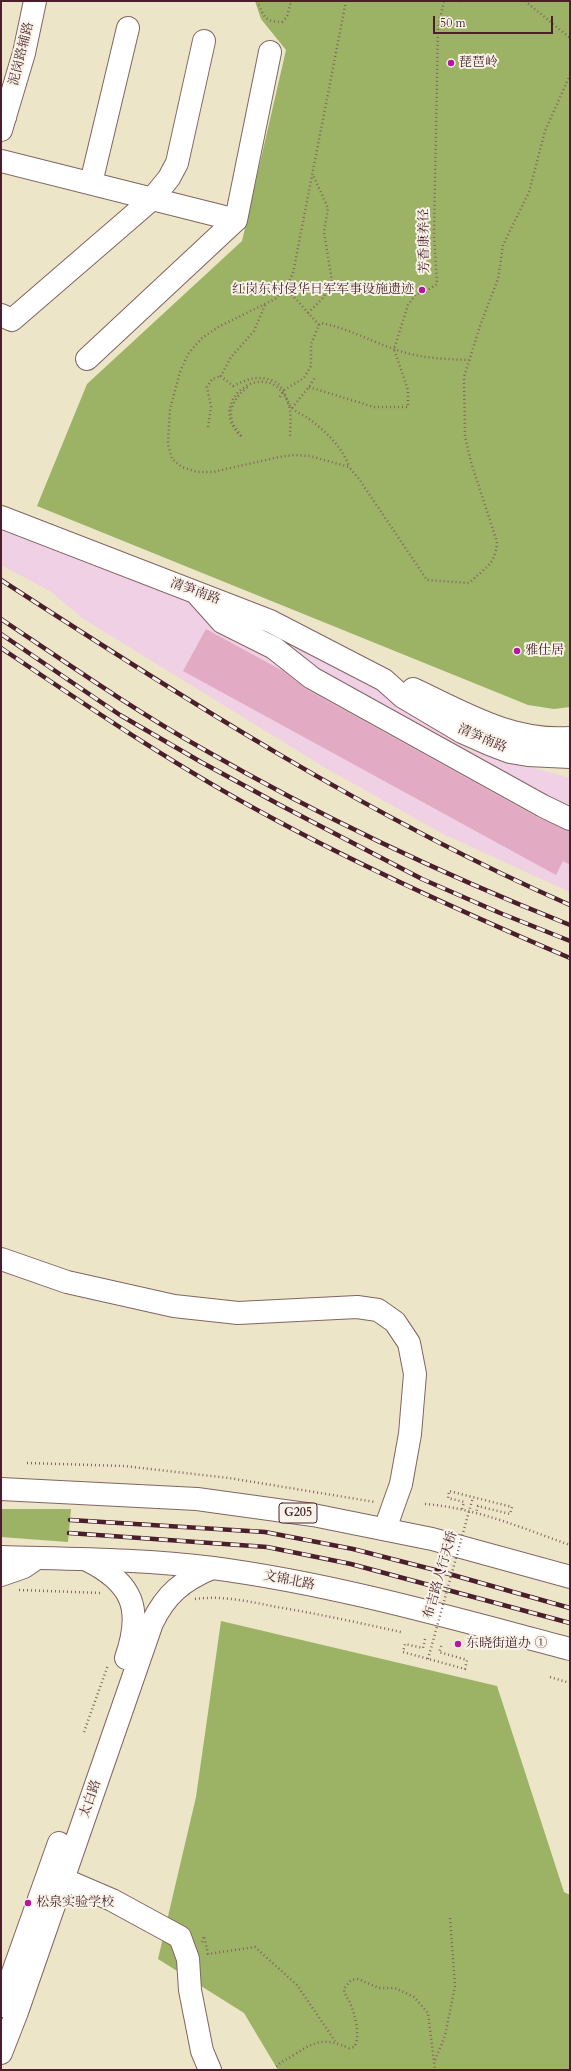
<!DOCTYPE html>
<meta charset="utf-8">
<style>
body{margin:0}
#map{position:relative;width:571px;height:2071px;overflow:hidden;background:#ece5c7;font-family:Cardo,serif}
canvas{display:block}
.frame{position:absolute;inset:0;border:2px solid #4a1f2b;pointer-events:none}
.scale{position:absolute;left:433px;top:16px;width:120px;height:18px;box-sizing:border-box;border:2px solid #4a1f2b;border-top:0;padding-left:5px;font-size:12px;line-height:14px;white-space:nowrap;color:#4a1f2b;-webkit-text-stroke:3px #f7f3e8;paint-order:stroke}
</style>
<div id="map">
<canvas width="571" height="2071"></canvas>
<div class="frame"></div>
<div class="scale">50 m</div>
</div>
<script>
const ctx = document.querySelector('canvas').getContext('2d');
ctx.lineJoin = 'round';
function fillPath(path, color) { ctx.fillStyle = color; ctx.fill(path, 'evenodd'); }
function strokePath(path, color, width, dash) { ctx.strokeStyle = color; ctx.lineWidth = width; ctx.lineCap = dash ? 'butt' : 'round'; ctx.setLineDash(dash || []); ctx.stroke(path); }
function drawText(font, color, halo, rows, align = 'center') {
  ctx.font = font + ' Cardo,"Noto Serif SC",serif'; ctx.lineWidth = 4; ctx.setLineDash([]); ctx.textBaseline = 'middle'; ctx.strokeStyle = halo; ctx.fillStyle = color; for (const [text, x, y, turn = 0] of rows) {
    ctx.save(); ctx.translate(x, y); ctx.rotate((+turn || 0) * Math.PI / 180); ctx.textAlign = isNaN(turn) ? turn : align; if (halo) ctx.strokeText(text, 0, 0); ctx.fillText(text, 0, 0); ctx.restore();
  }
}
fillPath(new Path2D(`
 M1,528L261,626L389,697L472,751L570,778V892L441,833L324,767L82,618L50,591L1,565Z`), '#f0d0e5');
fillPath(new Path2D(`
 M255,1H570V707L554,709L528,705L37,506L87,384L242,241L286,50L261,19Z
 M1,1509H71L68,1542L1,1537Z
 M221,1621L497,1686L564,1892L570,1895V2070H278L244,2013L158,1959L196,1797Z`), '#9cb365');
fillPath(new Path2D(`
 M206,629L283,671L306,689L537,817L570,831V865L563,861L556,875L183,671Z`), '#e3aac3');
const minor = new Path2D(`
 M1,161L236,220
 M91,183L128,28
 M1,315L12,320L151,200L169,178L177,163L204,41
 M87,359L236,220L270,52
 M1,517L270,621L384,680L403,697L462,732L489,744L510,752L528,755L570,757
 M197,594L222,622L274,648L312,678L543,806L570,819
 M413,689C465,713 511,742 570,738
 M1,1259L67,1282L174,1306L238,1313L357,1307L378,1310L395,1322L409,1343L415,1374L410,1434L401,1484L385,1529
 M1,1575L24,1567L37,1558
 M63,1879L112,1900L180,1937L188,1959L190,1990L202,2051L210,2070`);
const major = new Path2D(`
 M1,130L24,53L35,1
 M87,1560C133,1583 143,1609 126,1658
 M1,2006L59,1843
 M1,2053L17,2012L152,1623C166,1594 182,1581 212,1568`);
const highway = new Path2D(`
 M1,123L5,117
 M1,1489L197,1499L313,1515L432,1539L570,1577
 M1,1557C71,1559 143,1559 213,1568C334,1584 452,1618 570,1649`);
strokePath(minor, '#836462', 24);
strokePath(major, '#836462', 24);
strokePath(highway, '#836462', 24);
strokePath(new Path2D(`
 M257,1C264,16 264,22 282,22L287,17L291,1
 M346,1L293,273L286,288L275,299L220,326L202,338L188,354L180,372L170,409L168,444L172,459L182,467L197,472H213L279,457L294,455L310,456L349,467L359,479L427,580L469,583C484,569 496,564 497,542L471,462L465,436L464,377L481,323L498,279L503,245L529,192L545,131L570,75
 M459,1H460
 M525,1L570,38
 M265,305L254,331L231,357L221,376L233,386C245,380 257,375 271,380C286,385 284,399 292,408C296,412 303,415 308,418C325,431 341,445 349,466
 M308,313L324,297L332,281L324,232L328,208L313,175
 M319,325L321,323C353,329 380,347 411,354C430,359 450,359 469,360
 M309,387L374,407H408V390L394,349L408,305L416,294L425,292L437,284L434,234L438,28L444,1
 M280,397L284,390L304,378L311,366V344L319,325L286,288
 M292,408L309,387L316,376
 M208,427L211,407L207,387L212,379L221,376
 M241,436C240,433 236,430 234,426C226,410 235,397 248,387L249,389
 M27,1463L124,1466L229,1478L375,1502
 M425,1504C476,1508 522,1528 570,1545
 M462,1509L464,1502L448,1498L449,1491L512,1507L510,1514L478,1506L476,1513
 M19,1590L102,1593
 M195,1599C222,1595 251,1602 277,1607C319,1614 360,1623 401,1632
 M425,1639L423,1648L405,1644L403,1652L465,1669L467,1660L439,1652L442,1644
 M550,1677L570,1683
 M84,1732L108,1665
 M202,1942L204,1936L208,1954L255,1947L297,1985L335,2041
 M435,2060L445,2036L455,1986L450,1918
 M274,2070C279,2062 286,2060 294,2055C316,2040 325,2038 349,2048L354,2047C361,2038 355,2013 350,2003C348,1998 345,1996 344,1989L351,1980L358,1979L379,1988H395L414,1997L428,2013L435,2070`), '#836462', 2.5, [1, 3]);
strokePath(minor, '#fff', 22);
strokePath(major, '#fff', 22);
strokePath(highway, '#fff', 22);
const rail = new Path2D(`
 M1,580C184,699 369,817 570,905
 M1,619C68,664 134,710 203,749C321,817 444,875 570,925
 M1,634L120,715L201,762L280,805L422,879L500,913L570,941
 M1,648C90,708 178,768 272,818C368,870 469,915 570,958
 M70,1520L265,1532L353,1549L435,1570L570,1608
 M69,1533L267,1547L351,1564L570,1623`);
strokePath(rail, '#4a1f2b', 4.5);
strokePath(rail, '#f7f3e8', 3, [9]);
strokePath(new Path2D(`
 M241,436C203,402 269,353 288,403C292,413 290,425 290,436
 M428,1659L473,1497`), '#836462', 2.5, [1, 3]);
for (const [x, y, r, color] of [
 [451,63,4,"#b5179e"],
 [422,290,4,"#b5179e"],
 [517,651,4,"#b5179e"],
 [458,1644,4,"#b5179e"],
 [28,1903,4,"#b5179e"]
]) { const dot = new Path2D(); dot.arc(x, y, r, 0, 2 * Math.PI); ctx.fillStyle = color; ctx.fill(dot); strokePath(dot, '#f7f3e8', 1.5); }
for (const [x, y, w] of [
 [298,1513,38]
]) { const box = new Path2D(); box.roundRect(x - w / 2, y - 10, w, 20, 3); ctx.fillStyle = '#f7f3e8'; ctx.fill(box); strokePath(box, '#4a1f2b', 1); }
drawText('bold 12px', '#4a1f2b', null, [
 ["G205",298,1513]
]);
drawText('13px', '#4a1f2b', '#f7f3e8', [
 ["泥岗路辅路",22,54,-76],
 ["芳香康养径",425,241,-91],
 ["清笋南路",195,592,20],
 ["清笋南路",482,739,23],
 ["布吉路人行天桥",441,1575,-74],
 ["文锦北路",289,1581,11],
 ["太白路",91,1799,-71]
]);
drawText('13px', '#4a1f2b', '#f7f3e8', [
 ["琵琶岭",459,63],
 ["红岗东村侵华日军军事设施遗迹",414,290,"right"],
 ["雅仕居",525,651],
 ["东晓街道办 ①",466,1644],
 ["松泉实验学校",36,1903]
], 'left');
</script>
